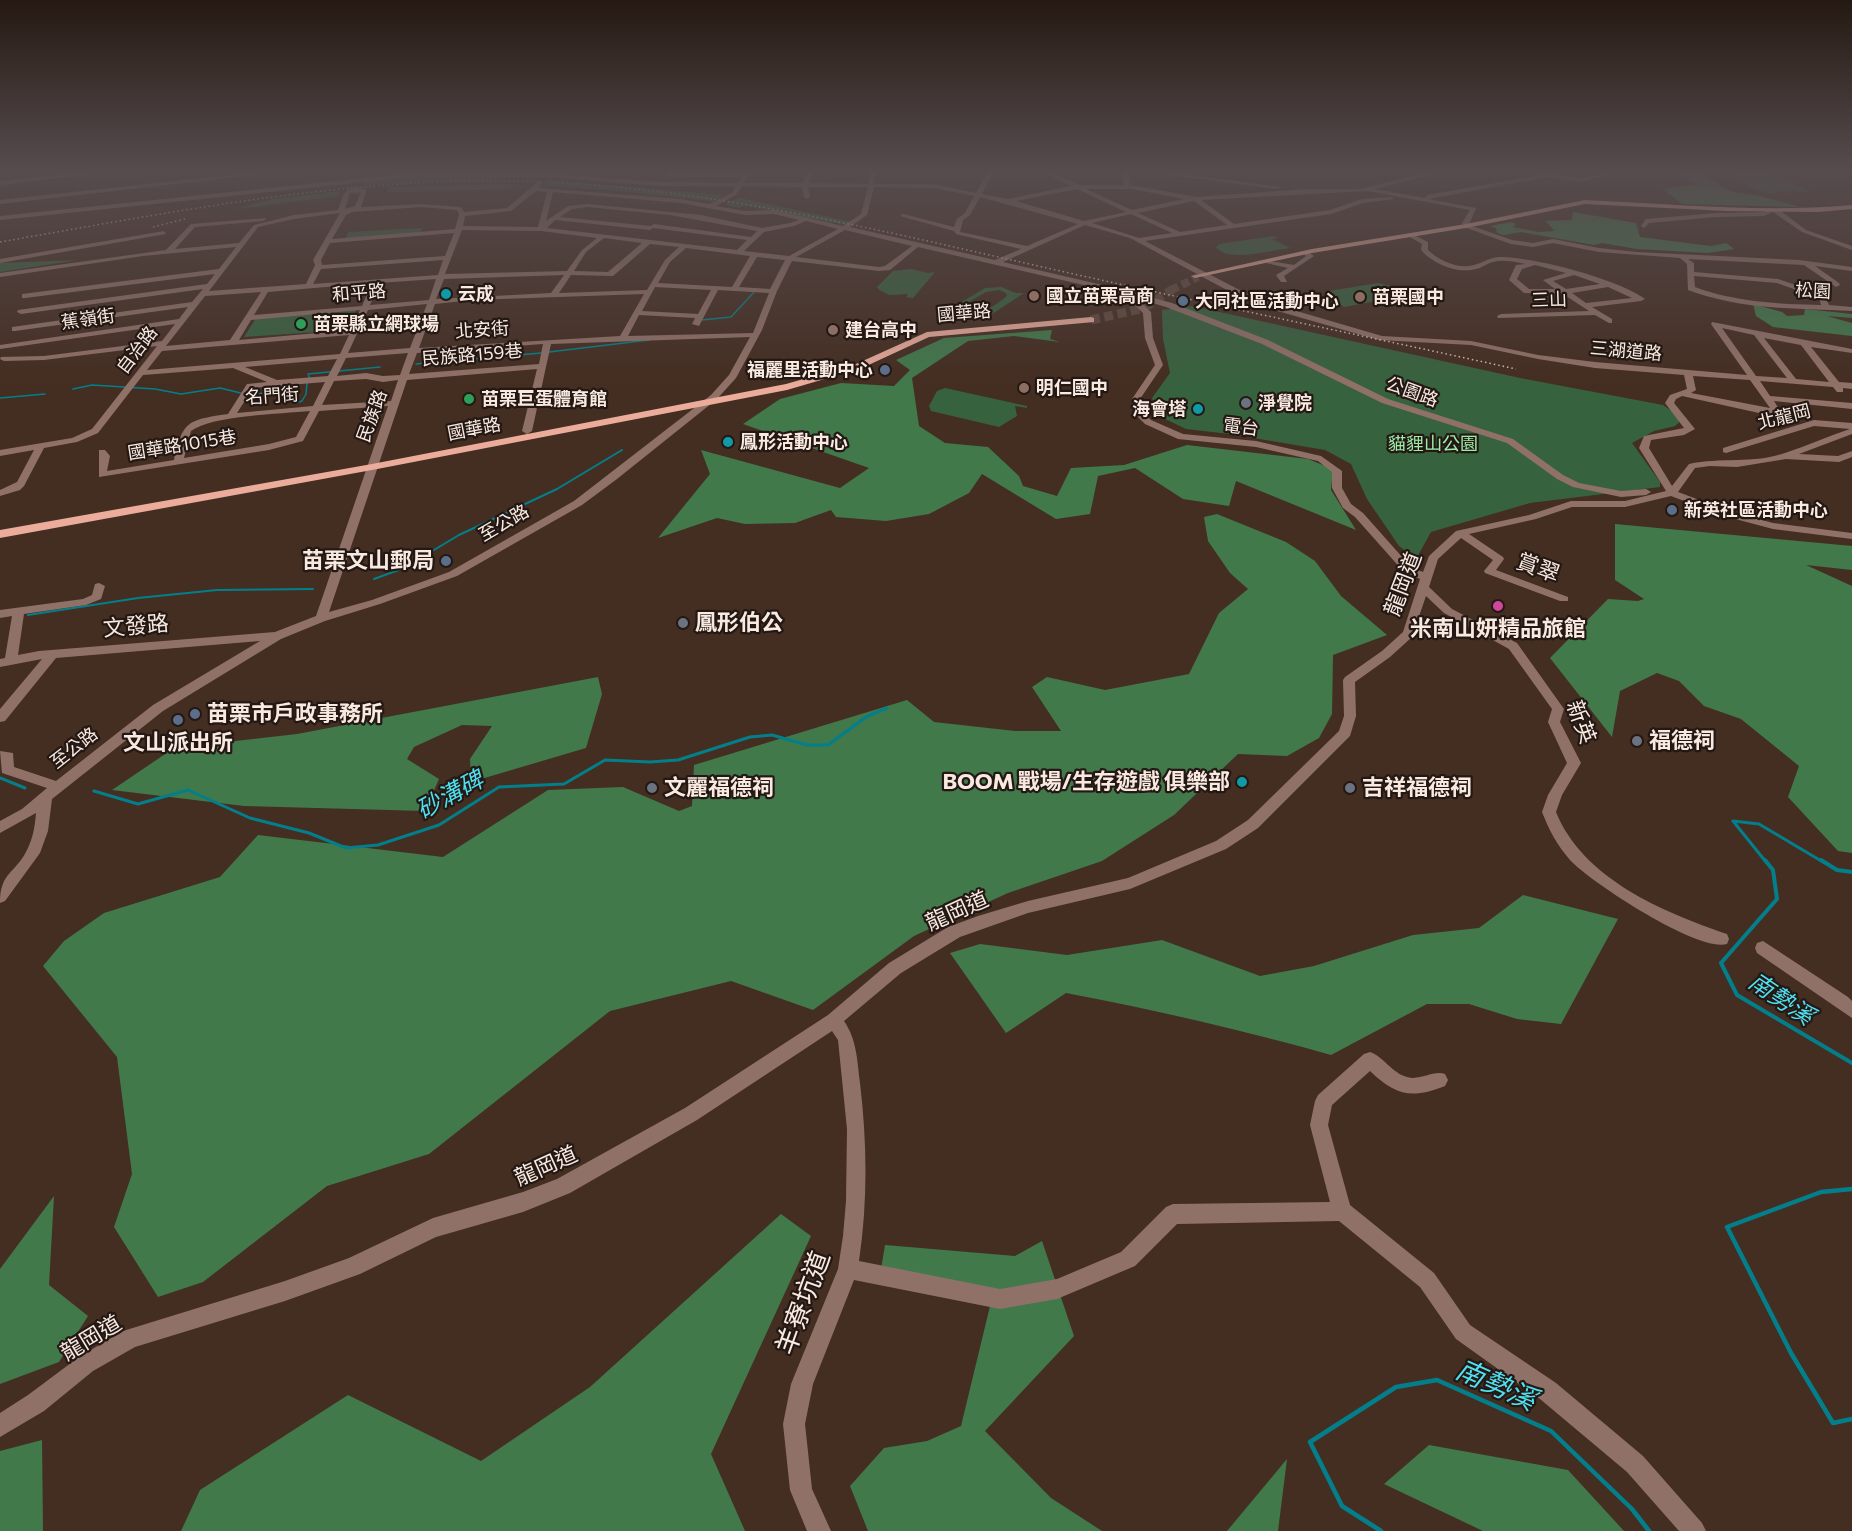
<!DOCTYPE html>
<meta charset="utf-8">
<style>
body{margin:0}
canvas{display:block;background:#442d21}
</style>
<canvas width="1852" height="1531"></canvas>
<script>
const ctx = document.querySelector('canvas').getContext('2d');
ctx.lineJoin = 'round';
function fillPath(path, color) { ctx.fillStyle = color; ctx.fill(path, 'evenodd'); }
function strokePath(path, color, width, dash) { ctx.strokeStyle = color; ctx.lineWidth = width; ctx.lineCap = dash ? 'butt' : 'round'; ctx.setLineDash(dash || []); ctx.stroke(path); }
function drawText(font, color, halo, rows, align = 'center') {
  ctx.font = font + ' Commissioner,"Noto Sans TC",sans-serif'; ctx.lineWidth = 4.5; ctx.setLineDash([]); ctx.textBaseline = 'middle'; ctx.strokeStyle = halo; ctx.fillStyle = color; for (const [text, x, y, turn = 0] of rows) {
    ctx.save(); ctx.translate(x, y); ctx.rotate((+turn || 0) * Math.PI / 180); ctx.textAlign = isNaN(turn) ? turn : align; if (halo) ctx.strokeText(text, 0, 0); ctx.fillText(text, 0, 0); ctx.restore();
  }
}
fillPath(new Path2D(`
 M1732,171H1752L1765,178L1754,171H1769L1811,192L1791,191L1786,189L1792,193L1783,191L1770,193L1756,190L1727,174Z
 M414,175H503L499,179L363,185L366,179Z
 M551,180L724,195L714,201H709L623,191L545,186Z
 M514,184L510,189L387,192L389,187Z
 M340,191L338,196L236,209L274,199Z
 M740,198L852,222L845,225L744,206L740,208L723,204Z
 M422,228L420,233L346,239L348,232Z
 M1274,236L1278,238L1272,239L1290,248C1272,250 1227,263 1216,247L1219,244Z
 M78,260L0,272V263L80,260Z
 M911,269L928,273L935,272L913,298L906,297L908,294L889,295L878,289L877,287L893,271Z
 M1378,283L1391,286L1400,293L1409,295L1344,307L1327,295L1329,291Z
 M1001,287L1016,293H1024L983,320L976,318L978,316L962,314L955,308V306L985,288ZM999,290L1006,293L1007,296C994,306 978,320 962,308V306L986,292Z
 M1192,306L1520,378L1663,405L1683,419L1675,426L1654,431L1632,443L1660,482V487L1530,503L1431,532L1416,559L1399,546L1367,499L1351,464L1325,450L1230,434L1186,429L1157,415L1152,398L1170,373L1163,339L1162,310Z
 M356,310L346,330L244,337L256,318Z
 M945,388L1027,406V408L1015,406L1017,416L999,427L931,411L929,406L937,391Z`), '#37623e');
fillPath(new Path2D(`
 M1678,171H1704L1699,173L1732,192L1760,196L1800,207L1682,204L1663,189L1698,184L1675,172Z
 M1573,212L1636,223L1640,237L1711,246L1726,243L1734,249L1708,253L1637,249L1602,243L1594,245L1521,232L1504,235L1497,233L1496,228L1490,226L1511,222L1516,224L1513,227L1538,232L1554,231L1546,221L1572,220Z
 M1753,304L1782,312L1787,316L1804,315L1805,309L1852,314V318L1827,316L1852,323V336L1773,327L1756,316Z
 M1052,330L1050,339L1060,342L1014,336L968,341L912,378L919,426L945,443L988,447L1019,476L1023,486L1057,496L1071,468L1124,465L1187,445L1308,459L1333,469L1331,490L1356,530L1236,481L1229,506L1183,499L1135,468L1098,476L1090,514L1056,519L982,474L969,493L929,514L886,521L836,517L831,510L795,523L745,524L717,518L658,538L710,474L701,450L840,488L869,468L743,424L780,399L841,383L894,386L910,370L896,360L944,338Z
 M1217,514L1286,542L1315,561L1341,596L1387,635L1333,655L1332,714L1319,738L1287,756L1238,754L1174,815L1102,861L1008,893L914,936L813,1010L731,981L610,1011L429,1154L327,1186L203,1282L158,1297L114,1227L132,1174L117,1057L43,966L64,941L104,913L220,877L258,835L443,857L548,790L623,787L679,811L692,806L694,765L907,700L934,722L1015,731H1061L1032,687L1047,677L1105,690L1189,674L1219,613L1248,589L1230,573L1208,541L1204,517Z
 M1615,524L1852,546V570L1806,565L1852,586V853L1838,851L1788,797L1799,766L1741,719L1704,706L1679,681L1657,673L1620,691L1612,737L1550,658L1608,599L1638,601L1644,599L1615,580Z
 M598,677L602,694L586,748L471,782L470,759L492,726L462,725L414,747L407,759L439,779L425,811L244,806L112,790L174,748L297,734Z
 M1523,895L1618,919L1561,1024L1517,1019L1469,1004H1427L1331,1055C1243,1030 1155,1010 1066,993L1006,1033L950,953L980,944L1067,955L1162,940L1260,976L1314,966L1413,935L1479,928Z
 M54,1196L49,1285L88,1316L59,1362L0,1384V1269Z
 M781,1214L811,1236L711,1454L745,1531H181L200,1490L348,1395L481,1461L590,1387Z
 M1042,1241L1074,1336L985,1431L1051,1498L1102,1531H868L850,1486L884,1448L927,1441L961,1426L991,1302L880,1275L885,1245L1015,1256Z
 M42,1440L43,1531H0V1451Z
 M1429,1445L1568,1470L1624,1531H1483L1384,1484Z
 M1287,1459L1278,1531H1227Z`), '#41794b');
strokePath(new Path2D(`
 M702,320L731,317L756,290
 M549,352L649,340
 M416,364L541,353
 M310,379L308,374L380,367
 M73,389L92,385L155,389L181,394L220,388L249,395L271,392L277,395
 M282,397L296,403L302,401L306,394L307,383
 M0,398L45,394`), '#037f8b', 1.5);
strokePath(new Path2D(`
 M374,579L404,568L459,535L557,489L622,450
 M28,615L138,598L217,590L313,589`), '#037f8b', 2);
strokePath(new Path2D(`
 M0,778L25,788
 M94,791L138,804L188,790L250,818L309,833L346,848L378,845L439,825L499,787L564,784L605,760L650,762L678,760L750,737L772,735L807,745H828L866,717L887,708
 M1766,862L1733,821L1759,824L1823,862`), '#037f8b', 3);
strokePath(new Path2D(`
 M1765,860L1773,870L1777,899L1721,963L1737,995L1852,1063
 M1821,860L1837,870L1852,872`), '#037f8b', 4);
strokePath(new Path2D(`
 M1852,1189L1821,1192L1727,1227L1791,1353L1833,1423L1852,1419
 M1381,1531L1342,1506L1310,1442L1396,1387L1437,1380L1551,1431L1632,1509L1649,1531`), '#037f8b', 4.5);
strokePath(new Path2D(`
 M355,193L358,185`), '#5f493e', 7, [7, 3]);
strokePath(new Path2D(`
 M1171,290L1198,277`), '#5f493e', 8, [8, 4]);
strokePath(new Path2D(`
 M1091,320L1144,308L1173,289`), '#5f493e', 9, [9, 4.5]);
fillPath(new Path2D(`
 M94,171H119L0,185V181Z
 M266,171H290L0,204V200Z
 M745,171H751L744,183H803L807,171H813L809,183L868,184L870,171H876L874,184H934L976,193L988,171H994L982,194L1008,199L1071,186L1040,171H1049L1079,185H1124L1122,171H1128L1130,185L1197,197L1306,189H1360L1433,171H1445L1375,189L1425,198L1427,195L1540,175L1537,173L1539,171L1580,178L1623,171L1580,182L1548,177L1428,199L1476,208L1469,225L1512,240L1533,243L1553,239L1599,248L1637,252L1799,260L1852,267V271L1815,266L1839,283L1840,285L1836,287L1804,265L1688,259L1694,263V272L1778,279L1825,295L1829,305L1852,307V311C1796,308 1741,310 1688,290L1687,264L1680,258L1599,252L1553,243L1533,247L1511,244L1464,227L1462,223L1470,210L1367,191L1201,200L1234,224L1330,210L1362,199L1391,197L1394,199L1363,203L1331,214L1145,241L1259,300L1382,336L1471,341L1538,355L1595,362L1747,375L1711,324L1712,322L1852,349V353L1811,347L1839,382L1852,383V389L1843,388V392H1837L1833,387L1760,381L1770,396L1852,403V409L1774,401L1779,409L1768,415L1682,396L1676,399L1674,403L1695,429L1684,435L1651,440L1649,448L1672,486L1689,464C1720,457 1754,464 1785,453C1807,446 1828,436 1850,429L1814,426L1726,453L1723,452V448L1814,420L1852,423V434L1799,454L1838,456L1852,451V457L1839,462L1786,459L1737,467L1710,466L1695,468L1678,492L1732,512L1773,523L1852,533V539L1773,529L1724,516L1671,496L1625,507H1572L1536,519L1469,534L1503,557L1504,559L1496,570L1568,597V601H1560L1485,573L1484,571L1493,560L1461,538L1438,559L1429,587L1452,609L1517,643L1564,709L1560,722L1581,763L1562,795L1556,812C1583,879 1663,912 1727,934L1729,939L1727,944C1699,953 1590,882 1570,860C1557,845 1549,830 1542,812L1548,795L1567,763L1548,722L1552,709L1509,649L1444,613L1426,596L1412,637L1390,657L1355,682L1356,716L1350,736L1258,828L1226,849L1130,889L1028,913L960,937L901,973L844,1021C857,1040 857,1060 860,1083C867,1142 868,1201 859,1261L1000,1289L1057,1279L1121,1252L1166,1207L1173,1204L1330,1202L1310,1125L1315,1101L1318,1095L1364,1054L1370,1052C1384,1057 1392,1073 1407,1077C1420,1081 1433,1070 1445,1074L1448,1080L1445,1086C1412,1099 1396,1096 1370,1071L1332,1105L1328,1125L1350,1205L1434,1273L1470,1325L1556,1383L1643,1456L1702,1523L1706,1531H1679L1627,1472L1540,1399L1456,1339L1420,1287L1339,1221L1177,1224L1135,1266L1057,1299L1000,1309L854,1280L813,1384L805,1424L812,1489L831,1531H807L790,1490L783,1424L791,1384L838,1269L843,1236L846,1201L847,1129L838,1040L832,1031L697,1120L570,1193L523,1212L436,1237L360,1274L285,1301L135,1347L93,1371L44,1411L0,1437V1413L28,1395L79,1357L123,1331L285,1281L349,1258L433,1218L523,1192L557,1179L685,1108L828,1015L889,963L948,927L978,916L1028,901L1128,878L1216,841L1248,820L1339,731L1344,716L1343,680L1345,677L1382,651L1403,632L1420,579L1403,571L1355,517L1343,508L1332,488V472L1318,461L1256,447L1178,439L1145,424L1134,413L1132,399L1155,365L1145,338L1143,313L1123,294L918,247L890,270L879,271L792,261L777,291L762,330L736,378L717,399L617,479L582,505L457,576L380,604L325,621L281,639L163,711L52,799L48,831L40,853L5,901L0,903C0,872 15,874 27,850C33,838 35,826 36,813L0,833V821L22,809L47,788L2,773L0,751L13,753L14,767L56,781L153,705L260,641L56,658L5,721L0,722V709L42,659L0,667V659L5,658L12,616L0,618V610L83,599L92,595L95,584L99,583L105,586L101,599L86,605L24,614L18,655L39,651L275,632L316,616L388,406L319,411L303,441L269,450L99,477V450H105L110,456L107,471L174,460C183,421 187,420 228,414L247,384L267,382L233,368L143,375L98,433L77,442L44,448L24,486L20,490L0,496V490L17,482L34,450L0,456V450L72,438L92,429L157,346L44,360L4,361L0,359L1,357L44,356L162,341L175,324L0,349V345L179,319L188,307L15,331H12V327L192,302L203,289L21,314L17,312L18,310L207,284L215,274L25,298H22V294L219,269L236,247L143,256L0,277V273L166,250L191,224L266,218L264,221L195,227L175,249L239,243L254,225L294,215L338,210C346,189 343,187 367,189L361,207L421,204L461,207L464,212L507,208L539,181L542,183L539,188L681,199L709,204L732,193L736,186H659L546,177H413L0,220V216L413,173H546L659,182L738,183L742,177H670L667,175L670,173H744ZM742,186L802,187L804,197L807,199L810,197L808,187H868L861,214L843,226L774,210L745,211L716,206L736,195ZM874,187L934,188L974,196L965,213L957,219L954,227L903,214L900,216L954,231L956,234L1021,249L995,260L850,227L867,215ZM1077,189L1126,212L1084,221L1016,201ZM1086,189H1132L1184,199L1132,210ZM536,191L547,192L538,227L463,226L465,216L511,211ZM361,192L355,206L345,209L350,193ZM553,192L681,203L745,215L774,214L799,220L790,223L762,228L701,215L588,204L568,206L546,221ZM980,197L1078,224L1027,246L960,232L963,220L970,215ZM1194,201L1227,225L1180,232L1138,213ZM421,207L457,210L459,214L455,229L332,239L346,215L352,212ZM588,207L670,215L757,231L751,237L654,224L651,226L560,217L572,209ZM340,213L313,260L315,265L306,284L209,291L258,227L294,219ZM1131,214L1172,233L1139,238L1092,223ZM555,220L650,230L653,228L747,240L737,250L547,228ZM806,221L838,229L789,256L744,251L764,232L794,226ZM1085,225L1130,238L1253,304L1379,340L1471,345L1538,359L1595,368L1684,375L1687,389L1670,395L1665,403L1684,428L1644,436L1639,448L1666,491L1625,501H1571L1529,515L1456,531L1429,556L1423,572L1411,567L1363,513L1351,504L1342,488V471L1321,456L1256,441L1183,434L1151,420L1142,412L1140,399L1163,365L1153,338L1151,312L1136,298L1166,307L1262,344L1382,403L1507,443L1557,479L1573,487L1621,497L1646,495L1651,492L1646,489L1621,491L1579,483L1563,475L1513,439L1388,399L1268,340L1172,303L1124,290L1003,262ZM462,230L541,231L597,238L582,250L567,271L445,274ZM845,230L912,246L885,266L879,267L796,257ZM454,233L445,256L322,265L321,260L330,243ZM604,238L642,243L608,272L574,271L586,252ZM650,244L679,247L665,260L647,290L559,293L571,275L613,276ZM686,248L750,256L732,287L658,283L670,262ZM757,257L785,260L770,289L739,287ZM443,260L438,275L313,284L321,269ZM564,275L551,293L436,299L444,279ZM1694,276L1777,283L1819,298L1821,305C1778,304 1735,302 1695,287ZM436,279L429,300L370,305L379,283ZM372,283L362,306L254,315L268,292ZM655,287L711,290L698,314L642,311ZM718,290L769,293L753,333L628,336L639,315L695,318L692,324L699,326ZM261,292L230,340L166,346L205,296ZM644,294L620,336L419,348L435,304L472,300ZM427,304L410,348L348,353L368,310ZM360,310L351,330L239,340L251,320ZM1722,328L1754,335L1787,378L1756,376ZM349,335L340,354L147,370L162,351ZM750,337L729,375L711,395L574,501L449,572L372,600L329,612L407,380L537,369L522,431L527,434L532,431L551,344ZM1764,338L1801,345L1829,382L1796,379ZM543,344L539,364L409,374L417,353ZM408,353L400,375L383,376L366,373L337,376L346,358ZM337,359L328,376L277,380L245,367ZM1693,376L1750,380L1770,408L1691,393L1696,390ZM366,379L383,382L398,380L391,401L322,405L334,381ZM325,382L313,406L237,413L253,388ZM310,411L296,437L269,444L184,458L191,431C213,415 281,414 310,411Z
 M1137,171H1159L1281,187L1278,189Z
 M1772,208L1781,211L1806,230L1852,246V250L1802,232L1773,212L1764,216L1716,217L1649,223L1644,228L1641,226L1646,219L1716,213L1763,212Z
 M164,231L166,234L0,263V259Z
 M1410,233L1428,242V250C1438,260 1459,270 1474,265C1483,263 1490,257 1500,257C1534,257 1618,279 1645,299L1641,301L1592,307L1612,319V323H1609L1595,315L1498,318L1497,316L1501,314L1589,311L1563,294L1524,293L1509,280L1516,265L1526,264C1516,262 1503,259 1493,262C1487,263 1482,268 1476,269C1458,274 1433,264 1421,250L1422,244L1408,236ZM1535,265L1566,273L1543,280L1555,289H1529L1517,279L1522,269ZM1574,275L1600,284L1566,289L1553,281ZM1608,287L1632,298L1586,303L1572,293Z
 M1306,251L1314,256L1284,276L1287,282H1281L1276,275L1288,268L1266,263L1270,261L1294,265L1306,256L1303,253Z
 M1763,941L1848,997L1852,1001V1018L1757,953L1755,948L1757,943Z`), '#907168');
fillPath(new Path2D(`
 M1585,200C1674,204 1763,213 1852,205V209L1818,212L1727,211L1585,204L1466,228L1312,253L1195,278L1191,276L1312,249L1466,224Z
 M1091,317L1094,318V322L929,337L862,368L787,390L372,470L0,538V530L372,464L786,384L856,364L927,332Z`), '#ebac9b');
strokePath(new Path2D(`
 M153,227L185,219
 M0,242C167,213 336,179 506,181C690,183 869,228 1047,268C1203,303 1360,335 1516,369`), '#d0bfb7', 1.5, [1.5, 3]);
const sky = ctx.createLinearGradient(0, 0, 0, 386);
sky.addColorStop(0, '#251912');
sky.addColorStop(0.44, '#564c4e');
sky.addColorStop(1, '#564c4e00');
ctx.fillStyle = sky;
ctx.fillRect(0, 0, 1852, 386);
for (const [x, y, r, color] of [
 [446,294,6,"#0f9aa8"],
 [1034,296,6,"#8d6e63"],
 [1360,297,6,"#8d6e63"],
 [1183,301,6,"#5c6f8a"],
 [301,324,6,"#2e9e5b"],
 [833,330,6,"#8d6e63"],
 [885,370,6,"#5c6f8a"],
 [1024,388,6,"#8d6e63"],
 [469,399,6,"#2e9e5b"],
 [1246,403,6,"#6b7280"],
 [1198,409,6,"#0f9aa8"],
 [728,442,6,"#0f9aa8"],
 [1672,510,6,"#5c6f8a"],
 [446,561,6,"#5c6f8a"],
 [1498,606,6,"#d1479c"],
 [683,623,6,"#6b7280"],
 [195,714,6,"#5c6f8a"],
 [178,720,6,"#5c6f8a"],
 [1637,741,6,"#6b7280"],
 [1242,782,6,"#0f9aa8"],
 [652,788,6,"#6b7280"],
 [1350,788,6,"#6b7280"]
]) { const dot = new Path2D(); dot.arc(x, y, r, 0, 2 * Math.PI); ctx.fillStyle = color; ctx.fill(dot); strokePath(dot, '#231813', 2); }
drawText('18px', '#f8e9e1', '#231813', [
 ["松園",1813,291,3],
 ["和平路",359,293,-5],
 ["三山",1549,300,-2],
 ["國華路",964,313,-5],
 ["蕉嶺街",88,319,-8],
 ["北安街",482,330,-4],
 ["自治路",137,350,-53],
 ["三湖道路",1626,351,5],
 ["民族路159巷",472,355,-5],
 ["公園路",1412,392,20],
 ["名門街",272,396,-4],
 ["民族路",372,416,-70],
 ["北龍岡",1784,417,-14],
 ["電台",1241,427,7],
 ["國華路",474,429,-11],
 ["國華路1015巷",182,445,-9],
 ["至公路",504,523,-30],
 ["至公路",74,748,-38]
]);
drawText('bold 18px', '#f8e9e1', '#231813', [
 ["云成",458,294],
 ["國立苗栗高商",1046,296],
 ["苗栗國中",1372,297],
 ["大同社區活動中心",1195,301],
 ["苗栗縣立網球場",313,324],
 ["建台高中",845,330],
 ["福麗里活動中心",873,370,"right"],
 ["明仁國中",1036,388],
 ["苗栗巨蛋體育館",481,399],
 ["淨覺院",1258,403],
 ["海會塔",1186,409,"right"],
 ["鳳形活動中心",740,442],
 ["新英社區活動中心",1684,510]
], 'left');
drawText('18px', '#9ceda8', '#231813', [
 ["貓貍山公園",1433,444]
]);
drawText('bold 22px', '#f8e9e1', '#231813', [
 ["苗栗文山郵局",434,561,"right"],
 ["鳳形伯公",695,623],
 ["米南山妍精品旅館",1498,629,"center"],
 ["苗栗市戶政事務所",207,714],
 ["福德祠",1649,741],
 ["文山派出所",178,743,"center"],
 ["BOOM 戰場/生存遊戲 俱樂部",1230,782,"right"],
 ["文麗福德祠",664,788],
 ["吉祥福德祠",1362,788]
], 'left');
drawText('22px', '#f8e9e1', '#231813', [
 ["賞翠",1538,568,20],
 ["龍岡道",1403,584,-69],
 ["文發路",136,626,-5],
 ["新英",1581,722,70],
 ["龍岡道",957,911,-24],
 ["龍岡道",546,1166,-24],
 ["龍岡道",91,1338,-31]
]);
drawText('italic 24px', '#4edff0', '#231813', [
 ["砂溝碑",450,795,-29],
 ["南勢溪",1781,999,34]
]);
drawText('27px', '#f8e9e1', '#231813', [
 ["羊寮坑道",803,1303,-70]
]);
drawText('italic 28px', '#4edff0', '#231813', [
 ["南勢溪",1496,1385,24]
]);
</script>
